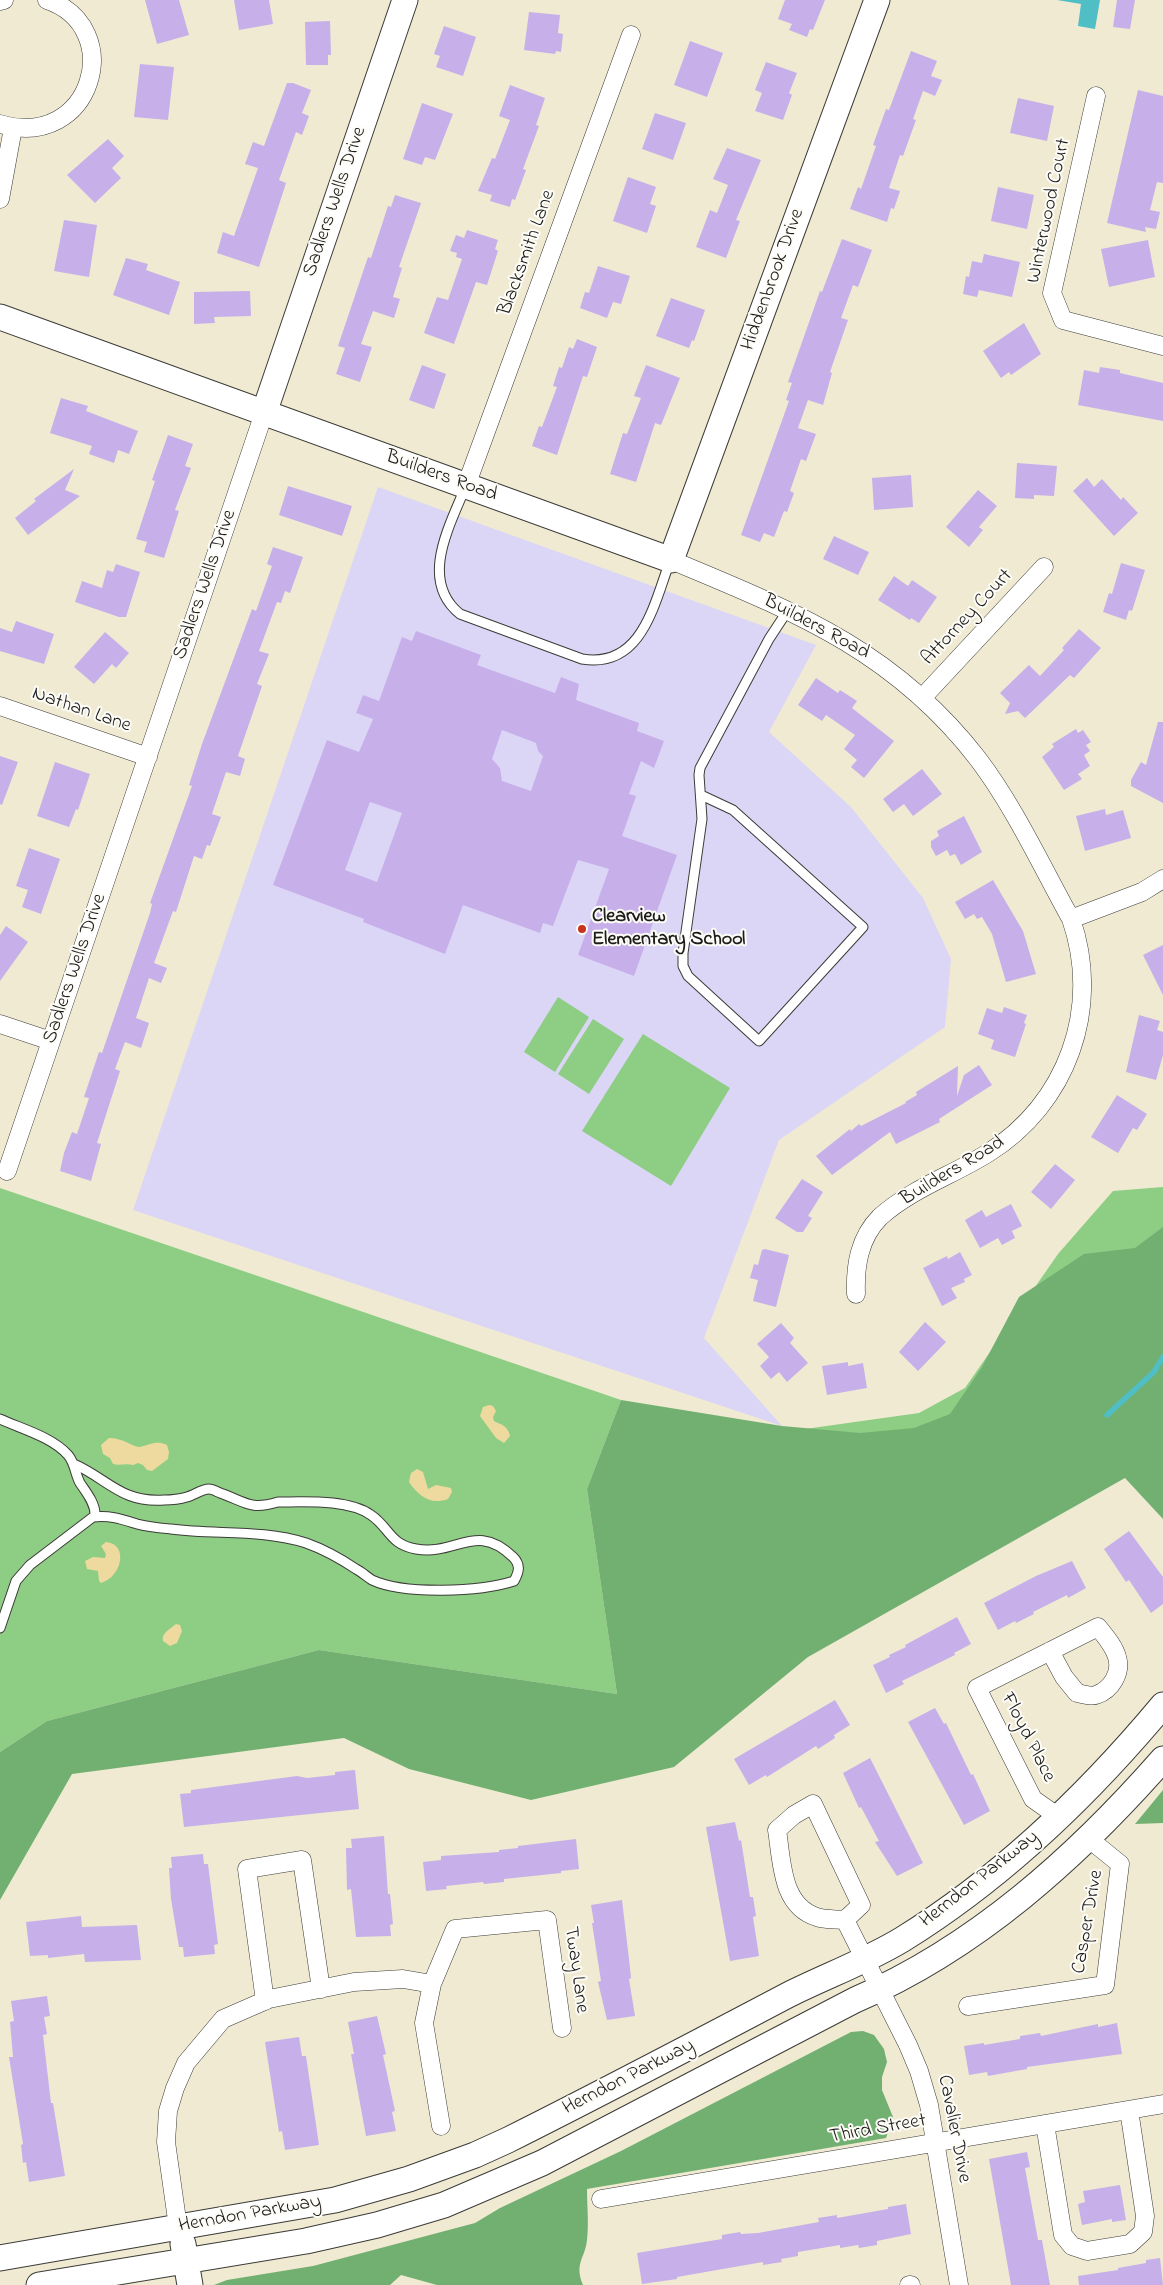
<!DOCTYPE html>
<style>
body{margin:0}
canvas{display:block;background:#efead1}
</style>
<canvas width="1163" height="2285"></canvas>
<script>
const ctx = document.querySelector('canvas').getContext('2d');
ctx.lineJoin = 'round';
function fillPath(path, color) { ctx.fillStyle = color; ctx.fill(path, 'evenodd'); }
function strokePath(path, color, width, dash) { ctx.strokeStyle = color; ctx.lineWidth = width; ctx.lineCap = dash ? 'butt' : 'round'; ctx.setLineDash(dash || []); ctx.stroke(path); }
function drawText(font, color, halo, rows, align = 'center') {
  ctx.font = font + ' "Indie Flower",sans-serif'; ctx.lineWidth = 4; ctx.setLineDash([]); ctx.textBaseline = 'middle'; ctx.strokeStyle = halo; ctx.fillStyle = color; for (const [text, x, y, turn = 0] of rows) {
    ctx.save(); ctx.translate(x, y); ctx.rotate((+turn || 0) * Math.PI / 180); ctx.textAlign = isNaN(turn) ? turn : align; if (halo) ctx.strokeText(text, 0, 0); ctx.fillText(text, 0, 0); ctx.restore();
  }
}
fillPath(new Path2D(`
 M378,487L816,645L769,732L851,807L923,898L951,959L945,1027L779,1140L704,1338L782,1426L133,1210Z`), '#dcd6f6');
fillPath(new Path2D(`
 M558,997L589,1017L555,1072L524,1052Z
 M593,1019L624,1039L589,1094L558,1074Z
 M643,1034L730,1088L671,1186L582,1131Z
 M1163,1187V1282L1007,1454L798,1430L919,1413L965,1388L1058,1254L1113,1191Z
 M0,1188L621,1400L587,1489L617,1694L319,1650L47,1721L0,1752Z`), '#8dcd84');
fillPath(new Path2D(`
 M1163,1227V1519L1125,1478L808,1657L674,1767L531,1800L409,1769L344,1738L72,1774L0,1900V1752L47,1721L319,1650L617,1694L587,1489L621,1400L782,1426L860,1433L914,1428L950,1414L982,1367L1019,1297L1084,1254L1135,1248Z
 M1163,1790V1823L1135,1824Z
 M863,2031L874,2035L884,2049L887,2062L882,2077V2090L893,2117L886,2138L587,2189C587,2206 589,2223 587,2240C585,2259 574,2263 583,2285H589H437L401,2275L390,2285H214L227,2280L313,2266L475,2223L500,2208L621,2151L851,2032Z`), '#72b072');
fillPath(new Path2D(`
 M489,1405L493,1406L496,1411L493,1417L494,1421C502,1425 508,1426 510,1436L504,1443L496,1438L480,1416L483,1407Z
 M109,1438C121,1437 133,1447 140,1447C150,1445 156,1440 167,1445L169,1452L168,1459L152,1471L147,1470L143,1465L138,1463L133,1465C125,1463 120,1466 113,1464L110,1458L103,1454L101,1445Z
 M417,1469L423,1472L428,1489L436,1485L451,1488L452,1492L448,1499C431,1505 419,1497 409,1482L411,1473Z
 M106,1542C129,1544 122,1577 101,1583L99,1581L98,1571L87,1569L85,1561L93,1557L105,1558L106,1554L101,1546Z
 M176,1624L180,1625L182,1631L177,1643L170,1646L163,1641C161,1633 170,1629 176,1624Z`), '#eeda9e');
fillPath(new Path2D(`
 M1057,0H1100L1095,29L1078,26L1081,4Z`), '#4fbec5');
strokePath(new Path2D(`
 M1107,1415L1154,1372L1163,1357`), '#4fbec5', 5.5);
fillPath(new Path2D(`
 M145,0H179L189,35L157,44Z
 M234,0H269L273,24L239,30Z
 M785,0H825L813,30L810,29L807,37L789,30L792,24L778,19Z
 M1117,0H1135L1130,29L1113,27Z
 M529,12L560,15L558,33L563,34L561,52L556,51L555,54L524,50Z
 M330,21L331,55H328V65H306L305,22Z
 M444,26L476,37L463,76L436,67L440,56L434,54Z
 M690,41L723,53L707,97L674,85Z
 M911,51L937,61L931,76L942,80L935,96L923,91L913,119L916,120L903,156L900,155L889,188L900,191L894,209L891,208L887,222L850,209L858,187L861,189L876,146L873,145L886,109L889,110Z
 M766,62L797,73L789,93L792,95L783,120L755,111L762,93L755,90Z
 M140,64L174,67L168,120L134,117Z
 M287,83H293L311,90L302,113L309,116L302,135L296,132L279,180L286,183L259,267L217,253L223,232L234,236L258,168L245,164L253,142L264,146Z
 M510,85L545,98L536,125L539,126L523,169L526,170L515,200L512,199L510,207L490,201L492,195L478,191L492,158L495,159L510,120L499,116Z
 M1138,90L1163,96V183L1157,182L1150,210L1160,212L1156,229L1145,227L1146,232L1107,223Z
 M1018,98L1054,106L1047,141L1010,133Z
 M422,103L453,114L435,160L425,157L422,165L403,159Z
 M655,113L686,123L673,160L642,149Z
 M108,139L124,156L112,168L121,178L95,203L67,175Z
 M727,148L761,160L736,220L740,221L726,258L696,247L710,210L717,213L728,185L713,179Z
 M628,177L656,187L650,204L656,206L647,233L613,221Z
 M998,187L1034,195L1027,229L991,221Z
 M395,195L421,203L399,267L402,268L393,297L400,299L394,318L373,311L361,344L372,347L360,382L336,374L345,348L338,346L368,257L371,258L388,206L391,207Z
 M64,220L97,225L89,277L54,271Z
 M467,230L498,240L495,249L498,251L487,285L476,282L454,344L424,333L437,297L448,300L462,259L456,257L457,253L450,251L456,235L464,238Z
 M842,239L872,250L858,287L853,285L841,318L848,320L830,372L832,373L823,405L808,400L798,428L816,434L806,461L801,459L790,491L794,493L787,512L784,511L774,537L764,533L760,542L741,535L789,401L786,400L792,383L788,382L820,291L822,292Z
 M1148,240L1155,277L1109,287L1101,249Z
 M984,254L1020,262L1012,297L979,290L977,297L963,294L966,276L969,277L972,261L982,263Z
 M126,258L148,264L146,270L180,282L169,315L113,295Z
 M598,266L630,276L621,304L613,302L607,318L580,308L585,292L589,293Z
 M250,291L251,316L214,317L215,323L194,324V292Z
 M671,298L705,310L694,341L692,340L689,348L656,336Z
 M1024,323L1041,354L1011,375L1009,372L1001,378L983,351Z
 M577,339L597,347L587,377L583,376L557,455L532,446L539,426L542,427L557,387L553,386L559,367L562,368L569,347L573,349Z
 M422,365L446,374L434,409L409,400Z
 M646,365L680,378L661,425L655,423L636,482L610,474L623,433L627,434L641,398L634,396Z
 M1100,367L1120,370V373L1163,383V421L1078,405L1084,370L1099,373Z
 M61,398L88,406L86,411L138,431L129,454L118,450L114,463L89,454L92,446L50,433Z
 M168,435L193,444L185,466L191,468L175,510L179,511L164,558L144,552L147,542L136,539L155,481L152,480Z
 M1017,463L1057,466L1054,496L1034,495V499L1015,498Z
 M74,469L65,490L80,496L28,535L15,518L36,501L34,499Z
 M911,475L913,507L874,510L872,478Z
 M1087,478L1094,487L1102,479L1121,500L1123,497L1138,513L1114,536L1073,491Z
 M288,486L352,506L342,536L279,515Z
 M978,490L997,506L979,527L983,530L969,547L946,527Z
 M834,536L869,552L858,575L823,559Z
 M273,547L303,557L290,593L285,591L281,603L277,602L259,651L269,654L257,684L262,686L238,756L245,759L240,776L226,772L212,814L221,817L210,846L207,845L202,859L194,856L176,912L173,911L154,963L167,968L161,983L149,978L136,1018L149,1023L141,1048L125,1042L115,1069L120,1071L97,1143L101,1144L91,1181L60,1171L64,1153L72,1132L77,1134L89,1098L84,1097L99,1052L102,1053L150,913L152,904L150,903L192,786L189,785L202,744L252,609L256,611L272,566L267,564Z
 M1121,563L1145,570L1132,611L1129,610L1126,620L1103,612L1109,593L1112,594Z
 M116,564L140,572L126,617H119L75,602L82,581L102,588L107,570L113,572Z
 M894,576L908,586L912,580L937,597L919,623L911,618L910,620L878,600Z
 M16,621L54,634L44,664L0,651V628L12,632Z
 M1079,629L1101,648L1074,678L1070,675L1025,718L1018,711L1005,714L1010,703L1000,693L1029,665L1040,676L1064,650L1062,648Z
 M416,631L481,655L477,665L555,693L561,677L579,684L576,700L639,723L637,731L664,741L654,768L641,761L629,794L636,796L622,836L677,855L634,976L578,955L609,869L578,860L553,926L543,923L540,933L463,905L445,954L363,922L364,919L273,885L327,740L359,752L373,719L356,713L363,695L379,701L402,637L412,641ZM502,730L536,743L538,751L543,756L531,791L502,781L500,768L492,759ZM370,802L402,813L377,882L345,870Z
 M105,632L129,653L116,668L112,664L94,684L74,667Z
 M816,678L838,693L840,690L857,701L852,708L894,741L864,778L851,767L857,760L844,749L855,735L826,715L822,721L798,705Z
 M1158,722H1163V803L1131,786V780L1141,762L1146,765Z
 M1076,729L1078,733L1083,730L1091,742L1086,745L1090,751L1084,755L1090,766L1078,774L1082,779L1064,790L1042,757L1054,747L1052,744Z
 M0,756L18,762L2,805L0,804Z
 M55,762L90,774L78,810L76,809L69,827L37,816Z
 M922,769L942,794L913,816L904,804L893,812L883,799Z
 M1105,809L1106,815L1123,810L1131,838L1085,851L1076,816Z
 M964,816L982,852L961,865L955,854L950,856L947,850L936,856L931,847V841L939,836L937,831Z
 M29,848L60,859L41,914L22,907L28,890L16,886Z
 M993,880L1023,931L1036,974L1006,982L992,934L982,917L977,919L974,914L965,919L955,902Z
 M6,926L28,942L0,981V935Z
 M1163,945V995L1143,955Z
 M1004,1007L1027,1015L1024,1023L1026,1024L1015,1057L991,1049L994,1040L978,1034L987,1008L1002,1013Z
 M1139,1015L1160,1021L1157,1030L1163,1032V1055L1156,1080L1126,1072Z
 M979,1065L992,1085L939,1119L940,1122L896,1144L890,1132L832,1175L816,1156L850,1129L851,1131L859,1124L861,1126L906,1103L905,1102L917,1095L916,1092L958,1066L957,1096L964,1075Z
 M1117,1095L1147,1114L1137,1130L1133,1128L1118,1153L1091,1137Z
 M1055,1164L1075,1180L1051,1209L1031,1192Z
 M802,1179L823,1192L808,1216L812,1218L803,1232H797L775,1218Z
 M1011,1204L1022,1226L1012,1231L1015,1238L1002,1245L998,1238L980,1248L965,1220L982,1210L986,1217Z
 M765,1249L789,1255L776,1307L753,1301L758,1280L750,1278L754,1264L758,1265L762,1250Z
 M960,1252L972,1275L964,1279L965,1282L951,1288L957,1298L942,1306L923,1268L947,1256L948,1259Z
 M925,1322L946,1342L918,1371L899,1352Z
 M781,1323L794,1338L790,1343L808,1363L787,1382L779,1372L771,1379L760,1366L769,1357L757,1344Z
 M848,1362V1366L863,1363L867,1388L827,1395L822,1366Z
 M1129,1531L1163,1577V1604L1151,1613L1129,1580L1126,1582L1104,1549Z
 M1072,1561L1086,1588L1068,1598L1067,1595L1033,1612L1034,1614L1016,1623L1015,1621L998,1630L984,1603L1036,1576Z
 M957,1617L971,1644L954,1653L955,1655L902,1681L904,1684L886,1693L873,1665L890,1657L889,1655L906,1647L905,1645Z
 M835,1700L850,1725L834,1735L835,1738L818,1749L816,1746L767,1777L766,1775L749,1785L734,1759Z
 M935,1708L944,1724L946,1723L971,1775L973,1774L990,1811L964,1825L908,1722Z
 M870,1758L923,1863L897,1876L875,1842L879,1841L861,1807L859,1808L843,1773Z
 M355,1770L359,1809L184,1827L180,1794L191,1793V1790L297,1776L307,1778L335,1775V1772Z
 M735,1822L739,1841L741,1840L750,1897H753L756,1916L753,1917L759,1956L730,1961L706,1827Z
 M384,1836L388,1894H390L393,1924L390,1925L391,1936L356,1937L351,1889L347,1890L346,1848H352L351,1839Z
 M576,1839L579,1869L561,1871V1873L504,1879V1882L484,1884L483,1882L446,1886L447,1889L426,1891L423,1862L441,1860V1856L499,1852V1850L518,1848V1846Z
 M203,1854L204,1864H208L218,1944L214,1945L215,1954L184,1957L183,1947H179L171,1899L169,1868H172L171,1857Z
 M622,1900L629,1959L631,1978L629,1979L635,2016L607,2020L598,1982L601,1981L592,1923H594L591,1905Z
 M81,1916L82,1927L137,1925L141,1960L85,1962L84,1954L48,1958V1955L30,1956L26,1922Z
 M47,1996L50,2016L44,2017L47,2034L43,2035L51,2103H53L65,2176L29,2182L26,2162L23,2163L21,2145L23,2144L9,2057H13L10,2022L14,2021L11,2001Z
 M377,2016L386,2054L383,2055L395,2111L392,2112L396,2131L366,2136L351,2054H354L348,2022Z
 M1117,2023L1122,2054L1027,2067V2069L988,2076L987,2072L969,2075L964,2046L984,2043V2045L1020,2039V2036L1040,2033L1041,2036L1098,2024V2027Z
 M299,2037L302,2056H306L319,2145L285,2150L282,2131L279,2132L265,2042Z
 M1027,2152L1030,2167L1025,2168L1038,2240H1042L1050,2285H1011L989,2159Z
 M1120,2185L1126,2220L1112,2222V2219L1082,2225L1078,2204L1085,2202L1083,2191Z
 M906,2204L911,2234L877,2241V2245L859,2248L858,2245L840,2248V2245L798,2252V2256L781,2259L782,2262L763,2265V2262L677,2277V2279L642,2284L637,2253L722,2239V2235L740,2232L741,2234L758,2233L819,2222L818,2218L837,2215V2218L888,2209V2207Z
 M1160,2258L1163,2285H1079L1078,2276L1118,2270V2268L1146,2263V2260Z`), '#c7b0ea');
const lane = new Path2D(`
 M465,488C449,527 419,581 460,614L582,659C642,669 654,604 670,561
 M701,795L733,810L863,927L759,1041L688,976L683,966V953L702,819L699,775L700,768L769,639L788,610
 M0,1419C22,1429 52,1437 68,1455C75,1463 75,1474 80,1483C86,1492 95,1503 95,1514
 M0,1628L16,1581L30,1565L93,1517C110,1515 121,1519 137,1524C148,1527 160,1528 171,1529C216,1535 262,1529 306,1543C323,1549 341,1559 356,1569C362,1572 367,1577 372,1580C404,1595 480,1592 514,1581C519,1572 521,1565 513,1557C476,1521 457,1556 416,1549C389,1544 390,1528 371,1515C348,1499 305,1502 278,1502C251,1510 247,1503 223,1494C219,1493 213,1489 209,1489C202,1489 194,1495 187,1497C180,1499 172,1500 164,1500C121,1503 108,1479 74,1464`);
const street = new Path2D(`
 M0,1L4,0
 M1096,96L1052,293L1063,320L1163,346
 M0,124C93,151 127,27 47,0
 M0,199L13,128
 M466,486L631,35
 M671,560C793,611 894,650 978,759C1015,808 1041,865 1071,919C1102,1008 1067,1104 988,1153C953,1175 911,1189 880,1217C859,1238 855,1266 856,1294
 M922,698L1044,567
 M0,706L148,757
 M1071,919L1142,892L1163,879
 M0,1024L51,1041
 M7,1171L264,413
 M1050,1651L1064,1677L1077,1693C1082,1694 1091,1697 1096,1695C1111,1690 1122,1673 1117,1657C1114,1646 1105,1636 1098,1627L977,1688L1033,1799L1060,1818
 M845,1920C836,1919 825,1920 817,1917C781,1906 782,1861 777,1830L794,1815L813,1804L861,1905L845,1920L908,2045L919,2071L929,2105L959,2285
 M432,1984L455,1929L547,1920L562,2028
 M265,2001L247,1869L302,1860L321,1989
 M968,2006L1105,1985L1120,1864L1088,1838
 M1045,2124L1063,2235L1072,2246L1087,2251L1130,2244L1143,2232L1145,2216L1129,2110
 M601,2199L1163,2104
 M178,2227L166,2142L168,2111L175,2088L186,2063L223,2019L269,1999L354,1982L403,1979L432,1984L424,2023L441,2126
 M909,2285H911`);
const secondary = new Path2D(`
 M0,317L671,560L877,0
 M264,413L405,0
 M183,2244L190,2285
 M0,2258L335,2200L409,2179L475,2155L508,2140C602,2093 695,2044 788,1995C826,1976 867,1961 903,1939C1003,1877 1088,1795 1163,1705
 M39,2285L306,2241L377,2225L444,2205L542,2163L855,2000C976,1948 1077,1857 1163,1759`);
strokePath(lane, '#3c3b37', 11);
strokePath(street, '#3c3b37', 19);
strokePath(secondary, '#3c3b37', 27);
strokePath(lane, '#fff', 9);
strokePath(street, '#fff', 18);
strokePath(secondary, '#fff', 25);
for (const [x, y, r, color] of [
 [582,929,5,"#c8321e"]
]) { const dot = new Path2D(); dot.arc(x, y, r, 0, 2 * Math.PI); ctx.fillStyle = color; ctx.fill(dot); strokePath(dot, '#fdfcf7', 2); }
drawText('20px', '#1c1c1c', '#fdfcf7', [
 ["Sadlers Wells Drive",336,202,-71],
 ["Winterwood Court",1050,211,-78],
 ["Blacksmith Lane",528,253,-70],
 ["Hiddenbrook Drive",774,280,-70],
 ["Builders Road",441,477,20],
 ["Sadlers Wells Drive",206,585,-71],
 ["Attorney Court",968,618,-47],
 ["Builders Road",816,628,28],
 ["Nathan Lane",81,711,19],
 ["Sadlers Wells Drive",76,969,-71],
 ["Builders Road",953,1172,-31],
 ["Floyd Place",1027,1738,63],
 ["Herndon Parkway",980,1880,-38],
 ["Casper Drive",1089,1922,-80],
 ["Tway Lane",575,1970,82],
 ["Herndon Parkway",629,2078,-27],
 ["Cavalier Drive",953,2129,79],
 ["Third Street",878,2130,-10],
 ["Herndon Parkway",250,2215,-10]
]);
drawText('bold 20px', '#1c1c1c', '#fdfcf7', [
 ["Clearview",592,918],
 ["Elementary School",592,941]
], 'left');
</script>
